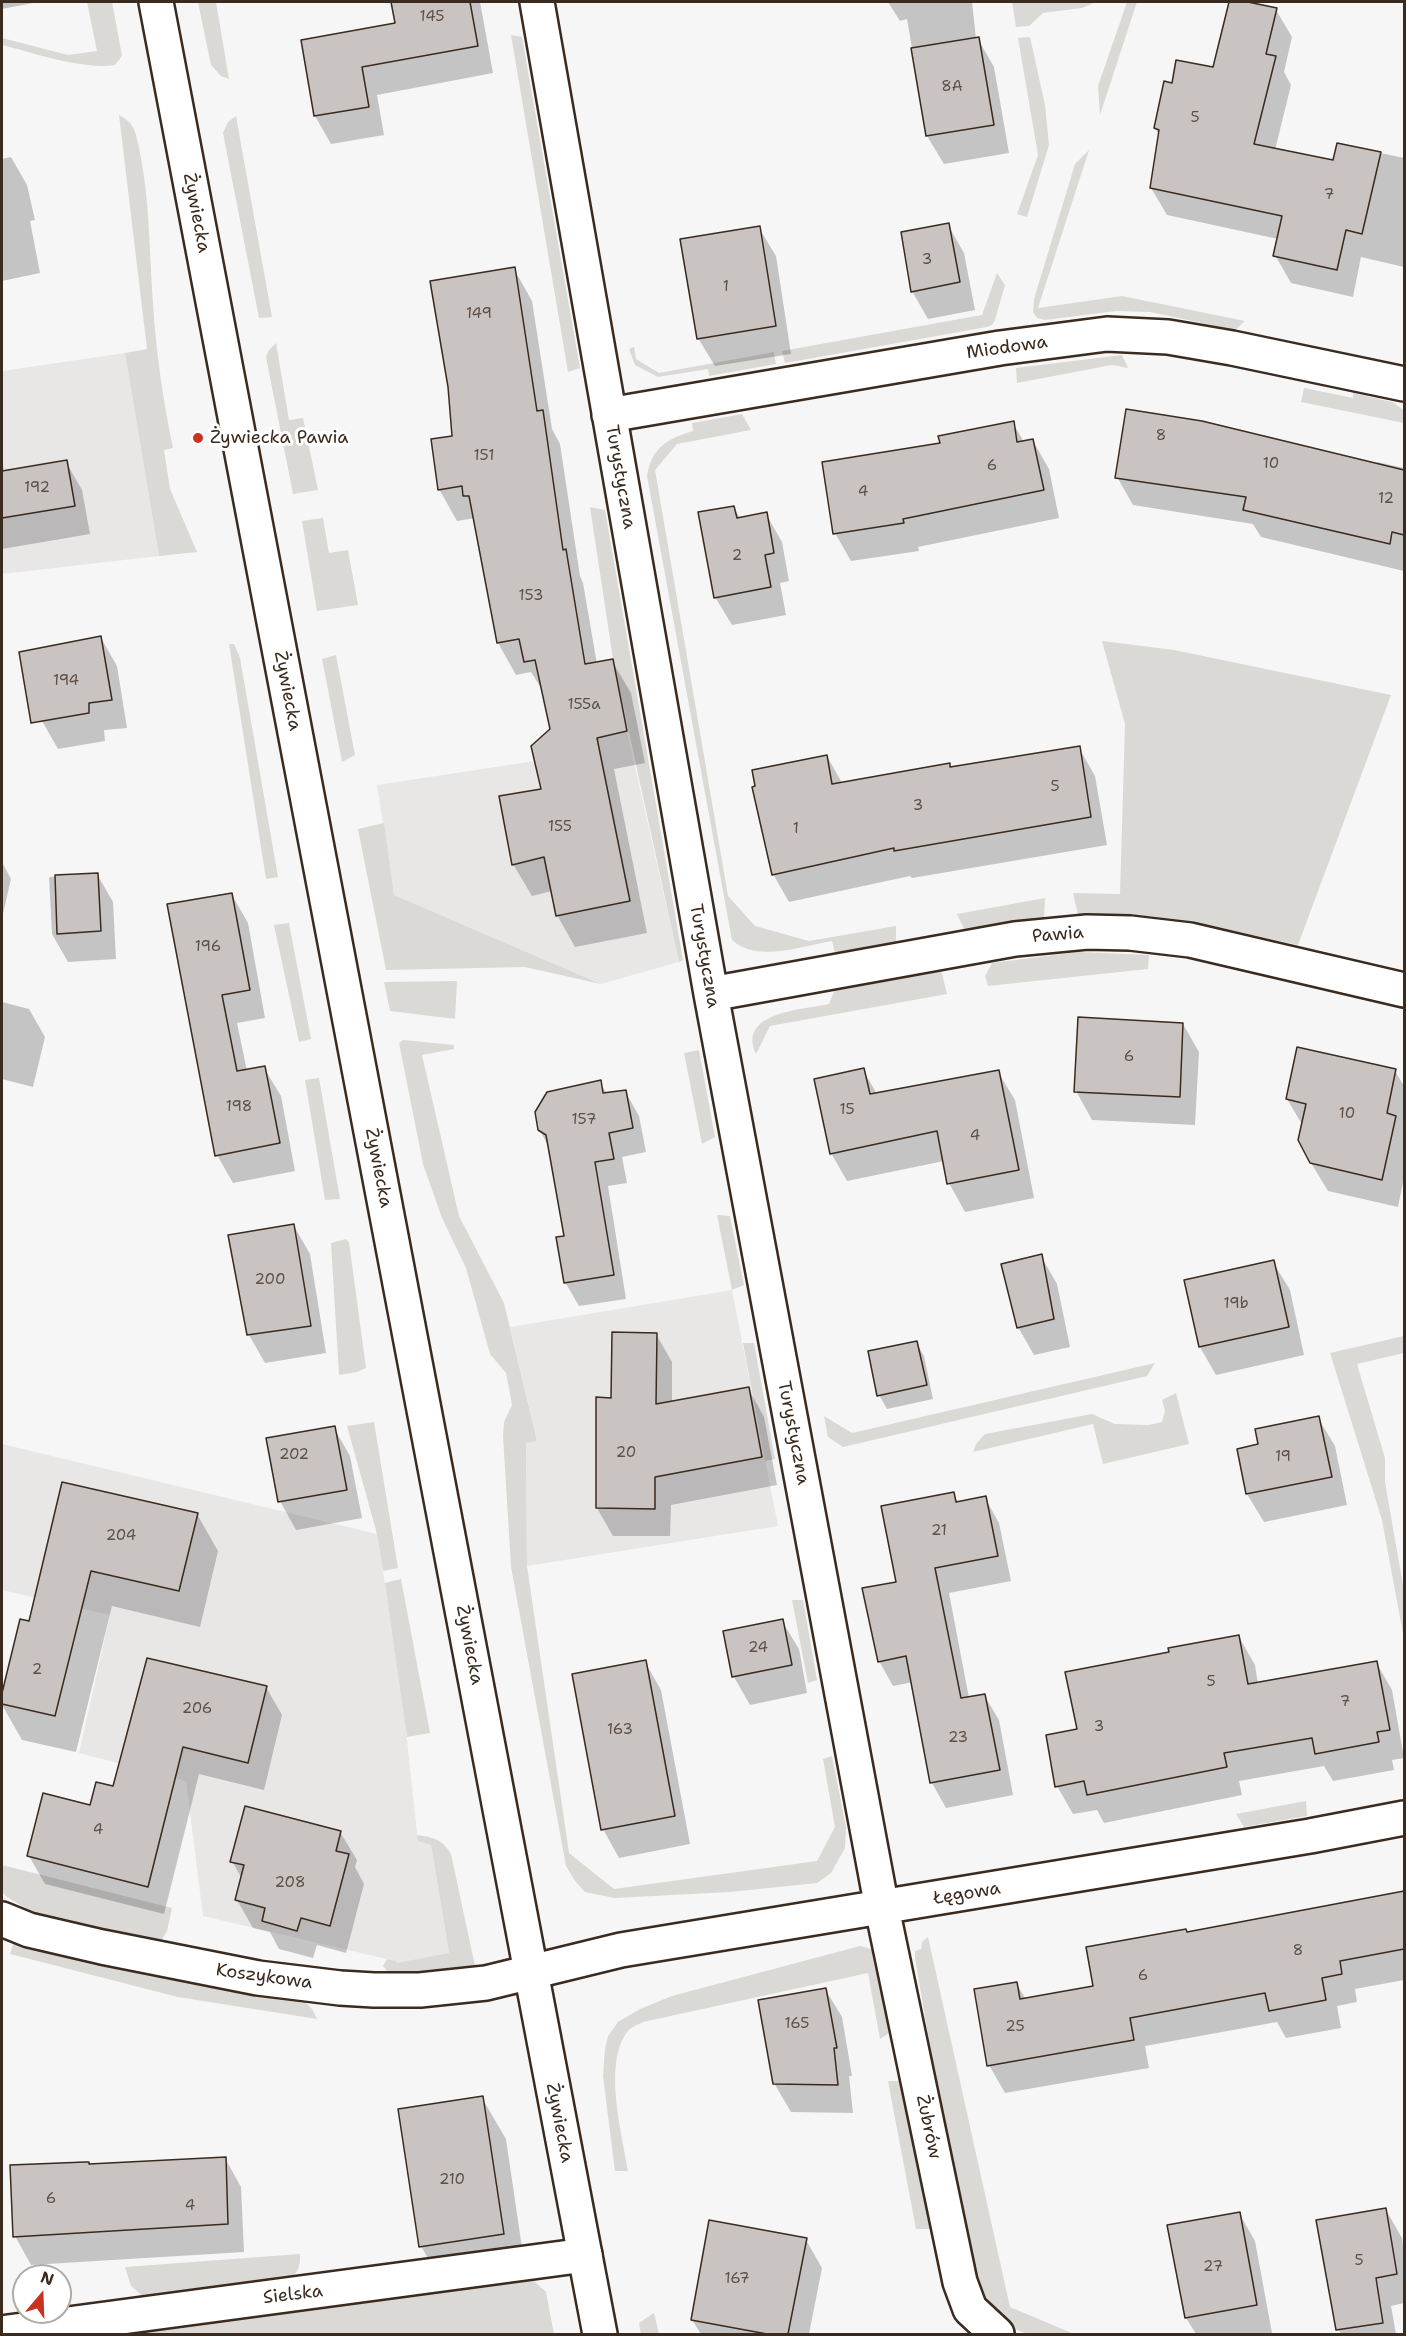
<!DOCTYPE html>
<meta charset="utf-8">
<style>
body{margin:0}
#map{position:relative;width:1406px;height:2336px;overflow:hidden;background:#f7f6f6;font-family:"Shantell Sans",sans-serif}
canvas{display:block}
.frame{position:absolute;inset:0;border:3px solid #3b2a1e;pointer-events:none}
.north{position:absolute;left:12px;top:2264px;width:60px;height:60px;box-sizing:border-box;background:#fff;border:2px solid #b1aaa5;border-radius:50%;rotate:19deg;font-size:16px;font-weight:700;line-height:24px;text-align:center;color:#3b2a1e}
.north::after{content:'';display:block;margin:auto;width:21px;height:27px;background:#c8321e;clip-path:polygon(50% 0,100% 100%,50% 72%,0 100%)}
</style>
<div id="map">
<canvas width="1406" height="2336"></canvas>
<div class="frame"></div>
<div class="north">N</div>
</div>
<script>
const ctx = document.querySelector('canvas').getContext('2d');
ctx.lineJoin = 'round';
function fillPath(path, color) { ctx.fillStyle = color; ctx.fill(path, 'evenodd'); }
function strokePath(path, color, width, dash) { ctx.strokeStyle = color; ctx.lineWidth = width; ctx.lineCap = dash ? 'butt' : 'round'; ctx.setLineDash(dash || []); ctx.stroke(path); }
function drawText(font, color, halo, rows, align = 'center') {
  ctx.font = font + ' "Shantell Sans",sans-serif'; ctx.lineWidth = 6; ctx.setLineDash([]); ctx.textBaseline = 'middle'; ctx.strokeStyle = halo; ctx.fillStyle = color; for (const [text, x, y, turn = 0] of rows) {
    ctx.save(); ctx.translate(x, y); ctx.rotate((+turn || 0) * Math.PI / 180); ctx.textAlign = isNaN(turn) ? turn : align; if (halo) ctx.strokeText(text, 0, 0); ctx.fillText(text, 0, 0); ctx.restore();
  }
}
fillPath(new Path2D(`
 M125,353L159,556L2,574V371Z
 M627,731L679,962L601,984L394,895L377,785L535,761L596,738Z
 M732,1290L778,1526L527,1566L526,1443L537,1441L510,1327Z
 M2,1444L377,1534L401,1685L418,1841L431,1845L449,1953L396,1964L395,1961L203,1916L186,1781L79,1753L110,1615L2,1590Z`), '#e9e7e6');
fillPath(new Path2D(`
 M87,2H112L122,56L115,65C82,70 35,53 2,45V38L68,55L97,51Z
 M198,2H216L229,79L221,76L211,65Z
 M1012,2H1096L1082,8L1043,13L1029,26L1016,27Z
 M1127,2H1137L1100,115L1098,86Z
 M511,35L522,37L580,368L568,372Z
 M1030,37L1045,105L1049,145L1027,217L1017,214L1038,155L1018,38Z
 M119,115C128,120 133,124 136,135C150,190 149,247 153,303C156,352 163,400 173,448L164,450L170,489L197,552L159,556L125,353L147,349Z
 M236,116L272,317L259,318L223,133L228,122Z
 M1089,150L1038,308L1122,296L1245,321L1235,330L1150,312L1116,311L1045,320L1037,318L1033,312L1034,299L1075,164Z
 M997,273L1005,285L995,320L992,325L987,327L785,363L782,351L982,315Z
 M276,343L289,420L303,418L318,490L293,494L266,357L269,350Z
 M634,347L636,359L659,373L774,352L776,364L709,376L708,369L658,377L635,365L629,349Z
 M1122,355L1128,368L1112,365L1017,383L1016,368Z
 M1304,388L1353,398V393L1392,402L1404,410V423L1301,402Z
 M742,414L751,430L677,444L655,470L728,896L755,926L809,941L896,926V942L835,953L832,941C802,946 756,963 732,940L647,476C652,447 667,439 693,431L692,423Z
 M590,507L605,510L683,960L679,962L613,659Z
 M323,518L329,553L348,550L358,605L317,611L302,521Z
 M1102,641L1174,650L1391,695L1298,945L1203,924L1149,916L1078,915L1073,893L1120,894L1125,724Z
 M229,644H234L240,658L278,877L266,879Z
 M336,655L355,755L342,762L322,659Z
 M384,823L394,895L601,984L525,967L386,970L358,829Z
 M1045,898L1044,918L964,929L957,914Z
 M289,923L311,1039L299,1042L274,925Z
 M1078,952L1149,955L1148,969L988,986L985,976L992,963Z
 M941,970L947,994L770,1026L756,1054C737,1012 802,1010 829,1004L835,989Z
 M457,981L455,1019L390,1011L384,982Z
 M403,1040L454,1045V1049L422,1055L459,1216L504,1303L537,1441L526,1443L527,1566L569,1853L614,1889L817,1861L835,1827L823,1759L832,1756L846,1827L845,1848L831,1873L817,1883L730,1892L615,1898L585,1892L575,1881L566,1866L511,1567L503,1436L504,1422L512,1405L506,1373L490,1354L466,1268L442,1218L423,1164L399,1043Z
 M699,1050L715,1137L702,1144L684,1053Z
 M319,1078L340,1199L325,1200L305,1080Z
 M717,1215L730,1216L744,1285L732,1290Z
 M346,1239L349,1242L366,1368L357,1372L339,1375L331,1243Z
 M1404,1336V1353L1357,1364L1385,1458V1482L1404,1591V1639L1382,1520L1330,1353Z
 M743,1343H754L775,1459L765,1461Z
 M1155,1363L1147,1376L843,1447L828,1437L824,1416L852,1433Z
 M1176,1393L1189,1444L1103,1464L1093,1424L973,1452L976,1444L985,1434L1092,1414L1115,1424L1149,1425L1162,1422L1165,1411L1162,1400Z
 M374,1422L398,1568L383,1571L377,1534L347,1426Z
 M401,1579L430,1733L407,1737L385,1583Z
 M792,1600H803L817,1680L808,1683Z
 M1306,1801L1307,1816L1244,1827L1236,1814Z
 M417,1835C433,1837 443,1840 451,1854L475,1966L443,1974L393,1978L383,1966L387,1959L396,1961L397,1963L449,1953L431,1845L418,1841Z
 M2,1865L172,1908L167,1931L160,1943L37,1915L7,1897L2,1892Z
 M928,1937L1010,2307L1074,2334H1027L1004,2324L983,2298L970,2245L935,2076L915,1958V1951L921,1949L922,1942Z
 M15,1939L300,1997L312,2009L317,2019L178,1997L10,1954Z
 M860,1946L871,1949L880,1967L893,2030L880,2039L868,1973L643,2022C637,2025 631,2027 627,2032C603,2066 622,2132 628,2171H615L603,2076L605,2049L608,2036L618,2022L640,2009L672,1996Z
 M888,2081H903L931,2229H916Z
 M300,2254C300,2262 300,2269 294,2275C279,2289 172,2297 147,2300L131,2286L125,2267Z
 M534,2281L546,2292L554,2334H75Z
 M654,2313L659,2334H641L639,2323Z`), '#dbd9d6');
fillPath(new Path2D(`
 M2,2H38L2,9Z
 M393,2H480L493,73L377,95L384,135L331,144L315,116L302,41L397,24Z
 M888,2H972L976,39H978L994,67L1009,153L944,164L927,136L907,19L900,21Z
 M1231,2H1242L1276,10L1292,37L1284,72L1291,85L1275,150L1334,162L1338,144L1404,158V267L1361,257L1353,297L1291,283L1275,255L1278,239L1167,215L1151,188L1159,135L1155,128L1173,85L1214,69Z
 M11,157L27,185L35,220L30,221L40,273L2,281V159Z
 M948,225L964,253L975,310L928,319L912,291Z
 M759,228L776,256L791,354L715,366L698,338Z
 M514,269L532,301L552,429L560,444L580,576L583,583L597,664L612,661L631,693L645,763L614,769L647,933L575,947L557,915L552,891L532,896L513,864L542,790L551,729L544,693L531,672L516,675L498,643L475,518L457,521L439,489L454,437Z
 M1013,423L1024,442L1033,441L1049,469L1059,518L918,547L919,551L851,561L835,533L942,444Z
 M2,457L4,472L66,462L82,490L90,534L2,549Z
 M1377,462L1404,468V571L1261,537L1253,524L1133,505L1117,477L1377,465Z
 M734,508L740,518L766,514L782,542L789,581L780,583L786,615L732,625L715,597Z
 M101,638L117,666L127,728L104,730L105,741L58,749L42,721L38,650Z
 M1079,748L1095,776L1107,845L912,878L910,876L789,902L773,874L827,756L842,783L949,765L951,769Z
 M2,862L11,879L2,918Z
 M97,874L113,902L116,959L68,962L52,934L49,877Z
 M232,895L248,923L265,1018L237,1023L247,1071L264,1068L281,1096L295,1171L233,1183L217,1155L169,905Z
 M2,1002L29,1009L45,1037L33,1087L2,1079Z
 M1183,1024L1199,1052L1195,1125L1092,1120L1076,1091Z
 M863,1070L877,1094L998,1072L1015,1100L1034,1198L965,1212L949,1183L944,1161L847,1181L831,1153Z
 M1395,1071L1404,1086V1177L1398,1207L1328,1191L1311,1163L1303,1126L1287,1099Z
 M600,1082L607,1094L625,1091L639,1116L646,1152L622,1157L627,1183L608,1186L626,1299L579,1306L565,1282L566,1237L550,1149L539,1129Z
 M294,1226L310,1254L326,1353L265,1363L249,1335L230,1236Z
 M1041,1256L1057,1284L1070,1347L1034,1355L1018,1327Z
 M1273,1262L1290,1290L1304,1355L1216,1375L1200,1347Z
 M656,1334L672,1362V1402L748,1388L764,1417L777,1485L671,1505L670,1536H613L597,1508L613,1400Z
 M916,1342L924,1356L933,1399L887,1409L879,1395Z
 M1318,1418L1335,1446L1347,1505L1264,1522L1247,1494L1260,1445Z
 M334,1428L350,1456L362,1518L296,1530L280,1501Z
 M63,1483L197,1514L218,1551L200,1627L112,1606L76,1752L22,1740L2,1705L21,1620L31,1623Z
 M953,1494L959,1503L985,1498L999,1523L1011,1581L949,1593L969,1698L984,1695L999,1720L1013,1795L946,1808L932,1783L913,1682L893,1686L879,1661L897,1583Z
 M782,1621L799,1649L807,1693L750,1705L734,1677Z
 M1239,1637L1255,1665L1258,1684L1376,1662L1392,1690L1404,1758L1392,1760L1394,1770L1333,1781L1324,1766L1239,1781L1242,1795L1104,1823L1097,1810L1073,1814L1057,1786L1078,1731L1171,1653Z
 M645,1662L661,1690L690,1844L619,1858L603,1829Z
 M266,1687L282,1715L264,1790L199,1774L164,1914L45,1884L29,1856L115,1788Z
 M340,1832L357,1860L355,1867L364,1884L346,1953L317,1945L313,1958L279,1949L270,1932L253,1928L237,1900L242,1879L232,1861Z
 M1404,1891V1980L1355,1989L1357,2002L1337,2006L1341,2028L1286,2038L1277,2022L1145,2046L1149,2068L1005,2093L989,2065L1017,1984L1026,2000L1095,1988L1187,1933Z
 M825,1989L842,2017L852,2076H849L853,2113L791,2112L774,2083Z
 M482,2098L506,2139L526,2275L444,2287L421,2246Z
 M225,2158L241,2187L244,2252L31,2265L15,2236L90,2166Z
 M1386,2210L1402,2238L1404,2254V2303L1391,2306L1396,2334H1341L1338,2329Z
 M1239,2213L1255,2241L1272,2333L1196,2334L1186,2318L1169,2226Z
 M806,2240L822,2268L809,2334H701L692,2320Z`), '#0003');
const building = new Path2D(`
 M391,2H470L478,46L362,67L369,107L314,116L301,40L395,23Z
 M1229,2H1248L1277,8L1266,54L1276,56L1254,144L1333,160L1337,143L1381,152L1362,234L1346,230L1337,270L1273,256L1282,216L1150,188L1159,130L1154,128L1164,81L1172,83L1176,60L1213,67Z
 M979,37L994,125L926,136L911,48Z
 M949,223L960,282L911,292L901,232Z
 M760,226L776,326L697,339L680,239Z
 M515,267L537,411L543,410L563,550L566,549L585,664L613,659L627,731L597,738L630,901L556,916L544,857L512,865L499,796L541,789L531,746L550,729L535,660L524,662L519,639L497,643L469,496H463L462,486L438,490L431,439L452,436L448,387L430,281Z
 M1126,409L1202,421L1404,470V535L1392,532L1390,544L1243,510L1246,497L1115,478Z
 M1014,421L1017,442L1033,439L1044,490L903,519L904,523L833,534L822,462L940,443L938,436Z
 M67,460L75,506L2,518V471Z
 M734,506L737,518L767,512L774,553L765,555L771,587L714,598L698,512Z
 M101,636L112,700L89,703V713L31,723L19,652Z
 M1080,746L1091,817L894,851V848L772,875L752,787L755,786L752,770L827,755L832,784L950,763V767Z
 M98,873L101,931L57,934L55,875Z
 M232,893L250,990L222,995L237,1071L265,1066L280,1143L215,1156L167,904Z
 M1078,1017L1183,1023L1180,1097L1074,1092Z
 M1297,1047L1396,1069L1387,1113L1396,1116L1382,1180L1310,1163L1298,1140L1306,1104L1286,1099Z
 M864,1068L870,1094L999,1070L1019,1170L947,1184L937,1131L830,1154L814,1079Z
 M601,1080L603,1093L626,1090L633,1128L609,1133L614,1159L595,1162L614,1275L564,1283L556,1237L564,1236L546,1135L538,1130L535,1112L547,1092Z
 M294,1224L311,1326L247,1335L228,1235Z
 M1042,1254L1054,1319L1017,1328L1001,1264Z
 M1274,1260L1289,1327L1199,1347L1184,1280Z
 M612,1332L657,1333L656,1404L749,1387L762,1457L655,1477V1509L596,1508V1397L611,1398Z
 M917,1341L927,1385L877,1396L868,1351Z
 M1319,1416L1332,1477L1246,1494L1237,1449L1258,1444L1255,1429Z
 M335,1426L347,1490L278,1502L266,1438Z
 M62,1482L198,1513L179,1591L91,1571L55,1716L2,1704V1693L20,1619L29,1621Z
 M954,1492L956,1502L986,1496L998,1556L935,1568L961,1698L985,1694L1000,1770L930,1783L906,1656L878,1662L862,1588L896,1582L881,1506Z
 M783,1619L792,1665L732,1677L723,1631Z
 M1239,1635L1248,1684L1377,1661L1390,1730L1377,1732L1379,1742L1315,1754L1312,1738L1224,1753L1227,1767L1087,1795L1084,1781L1055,1787L1046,1735L1077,1729L1065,1672L1169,1652L1168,1648Z
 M147,1658L267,1686L248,1763L183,1747L148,1887L27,1856L43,1793L90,1805L96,1782L113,1786Z
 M646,1660L675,1816L601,1830L572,1674Z
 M245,1806L341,1831L336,1851L349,1854L330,1926L301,1918L297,1931L262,1921L265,1908L235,1900L244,1865L230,1862Z
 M1404,1891V1949L1340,1961L1342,1974L1322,1978L1326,2000L1269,2011L1265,1993L1130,2018L1134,2040L987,2066L974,1989L1017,1982L1020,1999L1093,1986L1086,1947L1186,1929L1187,1932Z
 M826,1988L837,2048H834L838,2085L773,2084L758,2000Z
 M483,2096L504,2234L419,2247L398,2109Z
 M226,2157L228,2224L13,2237L10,2165L85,2162H89V2164Z
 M1386,2208L1397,2274L1376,2278L1383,2323L1336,2330L1316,2220Z
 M1240,2212L1257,2305L1185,2318L1167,2225Z
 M709,2220L807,2238L788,2334H767L691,2320Z`);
fillPath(building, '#c9c3c1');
strokePath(building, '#3b2a1e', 1.5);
const street = new Path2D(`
 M537,2L711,994L882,1908L960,2282L970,2309L997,2334
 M609,415L1000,348L1107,334L1168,337L1232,348L1404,384
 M711,994L1015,939L1087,932L1130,933L1190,940L1404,990
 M2,1919L29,1930L102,1947L258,1978L340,1988L374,1990H420L486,1983L621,1950L1310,1836L1404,1818
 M2,2333L585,2255`);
const secondary = new Path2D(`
 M156,2L600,2334`);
strokePath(street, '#3b2a1e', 38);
strokePath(secondary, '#3b2a1e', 38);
strokePath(street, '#fff', 33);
strokePath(secondary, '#fff', 33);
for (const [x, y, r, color] of [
 [198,438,6,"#c8321e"]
]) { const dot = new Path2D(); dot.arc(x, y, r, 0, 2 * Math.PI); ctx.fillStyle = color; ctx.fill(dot); strokePath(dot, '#fff', 2); }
drawText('15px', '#5e5047', null, [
 ["145",432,17],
 ["8A",952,87],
 ["5",1195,118],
 ["7",1329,195],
 ["3",927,260],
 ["1",726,287],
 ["149",479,314],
 ["8",1161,436],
 ["151",484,456],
 ["10",1271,464],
 ["6",992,466],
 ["192",37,488],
 ["4",863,492],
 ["12",1386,499],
 ["2",737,556],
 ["153",531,596],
 ["194",66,681],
 ["155a",584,705],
 ["5",1055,787],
 ["3",918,806],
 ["155",560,827],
 ["1",796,829],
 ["196",208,947],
 ["6",1129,1057],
 ["198",239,1107],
 ["15",847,1110],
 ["10",1347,1114],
 ["157",584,1120],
 ["4",975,1136],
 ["200",270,1280],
 ["19b",1236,1304],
 ["20",626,1453],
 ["202",294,1455],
 ["19",1283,1457],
 ["21",939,1531],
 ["204",121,1536],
 ["24",758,1648],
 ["2",37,1670],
 ["5",1211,1682],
 ["7",1345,1702],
 ["206",197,1709],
 ["3",1099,1727],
 ["163",620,1730],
 ["23",958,1738],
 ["4",98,1830],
 ["208",290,1883],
 ["8",1298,1951],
 ["6",1143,1976],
 ["165",797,2024],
 ["25",1015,2027],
 ["210",452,2180],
 ["6",51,2199],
 ["4",190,2206],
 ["5",1359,2261],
 ["27",1213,2267],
 ["167",737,2279]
]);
drawText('18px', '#3b2a1e', '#fff', [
 ["Żywiecka",196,213,79],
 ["Miodowa",1007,348,-8],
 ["Turystyczna",620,477,80],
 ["Żywiecka",287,691,79],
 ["Pawia",1058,935,-5],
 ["Turystyczna",704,956,80],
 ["Żywiecka",378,1168,79],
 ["Turystyczna",793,1433,79],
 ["Żywiecka",469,1645,79],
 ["Łęgowa",967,1894,-9],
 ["Koszykowa",264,1977,8],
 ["Żywiecka",559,2123,79],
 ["Żubrów",928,2127,78],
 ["Sielska",293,2295,-7]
]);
drawText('18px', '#3b2a1e', '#fff', [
 ["Żywiecka Pawia",210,438]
], 'left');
</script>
